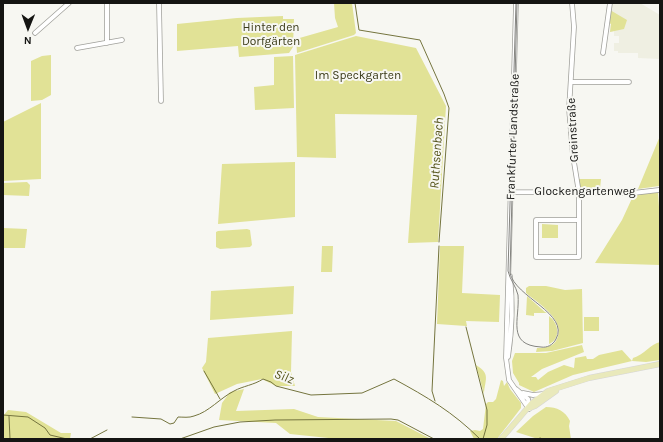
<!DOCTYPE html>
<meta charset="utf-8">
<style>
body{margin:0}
#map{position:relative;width:663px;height:442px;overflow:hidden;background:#f7f7f2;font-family:Karla,sans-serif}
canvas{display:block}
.frame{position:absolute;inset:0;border:4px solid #151513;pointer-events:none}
.north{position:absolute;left:8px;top:8px;width:40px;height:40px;-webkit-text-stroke:3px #f7f7f2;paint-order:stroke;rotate:181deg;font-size:11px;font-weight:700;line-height:16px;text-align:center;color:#151513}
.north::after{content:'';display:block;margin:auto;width:14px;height:18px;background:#151513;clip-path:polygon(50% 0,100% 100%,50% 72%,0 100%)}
</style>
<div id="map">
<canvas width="663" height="442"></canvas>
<div class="frame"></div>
<div class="north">N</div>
</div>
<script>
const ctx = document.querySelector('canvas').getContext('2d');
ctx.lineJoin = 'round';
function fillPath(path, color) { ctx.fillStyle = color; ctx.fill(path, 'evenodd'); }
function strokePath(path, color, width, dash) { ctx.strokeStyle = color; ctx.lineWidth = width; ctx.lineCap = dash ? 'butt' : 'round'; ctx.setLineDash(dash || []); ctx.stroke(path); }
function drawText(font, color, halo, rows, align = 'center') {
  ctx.font = font + ' Karla,sans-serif'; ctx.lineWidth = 4; ctx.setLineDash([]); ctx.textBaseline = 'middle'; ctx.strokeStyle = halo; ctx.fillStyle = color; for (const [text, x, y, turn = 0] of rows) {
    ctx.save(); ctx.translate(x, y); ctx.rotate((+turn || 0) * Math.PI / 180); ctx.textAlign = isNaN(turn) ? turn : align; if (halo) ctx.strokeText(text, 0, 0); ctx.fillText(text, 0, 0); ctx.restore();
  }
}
fillPath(new Path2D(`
 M613,3H640L660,15V59L638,58V53H618V51H614V43H619V36H614V31L610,32L611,24L608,22L611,6Z`), '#efefe2');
fillPath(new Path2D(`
 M334,3H352L356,33L354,35L297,53L296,39L338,27L335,18Z
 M610,10L627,20L624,29L610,32L611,24L608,22Z
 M283,16V19H294L293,47L289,53L239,57L238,46L177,51V24L237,18Z
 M356,36L416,48L446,106L438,242L408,243L417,115L335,114L336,158L297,157L295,55Z
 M51,55V95L42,100L31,101V61L42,56Z
 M293,56L294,108L255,110L254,87L274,85V57Z
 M41,103V179L3,181V122Z
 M660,136V181L659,186L638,189Z
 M295,162V217L218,224L222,164Z
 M579,179H601L600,189L582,188L579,186Z
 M27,182L30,185L29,196L3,195V183Z
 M658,192L660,221V265L595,263L622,220L634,194Z
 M542,224L558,225V238H542Z
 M3,228L27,229L25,248H3Z
 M247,229L250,230L252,245L250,247L220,249L216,247V232L218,231Z
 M322,246H333L332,272H321Z
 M440,246H464L462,293L500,295L499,322L466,321L467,326H466L437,324Z
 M294,286L293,314L210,320L211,291Z
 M529,286H546L565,290L582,289L583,343L552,351L536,352L537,348C544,348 552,347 556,341C568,321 539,304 526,293V288Z
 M527,296L545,312L547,313H534V316L526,315Z
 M549,316C559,323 561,339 549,344Z
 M584,317H599V331H584Z
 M292,331L291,372L295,386H276L262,379L237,384L215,394L202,368L206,362L208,338Z
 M660,342V360L646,362L632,361L573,375L534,392L519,385V383L513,373L512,361L515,353H546L582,345L584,352L542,369L531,377H536L538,380L548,372L564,365L574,368L575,358L586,356L587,359H593L599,355L622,350L632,361L633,358C644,355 650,344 660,342Z
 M476,365C491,374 485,379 484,394Z
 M501,380L503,381L504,386L507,382L510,389L521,403V408L497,439H474L470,431L475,430L480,431L483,429L486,404L488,402H493L496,399Z
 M244,389L236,411L294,409L318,417L396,421L431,439H338L290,434L276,423L219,420L222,403L230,392Z
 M546,407C557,407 565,411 570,421L569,426L571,439H538L516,432L533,416Z
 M8,410L26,412L61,433H71L70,439H3V416Z`), '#e1e296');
strokePath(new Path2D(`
 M355,3L359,30L420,40L444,94L449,108L439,242
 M466,327L487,410V425L483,439
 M204,371L220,399
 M435,401L432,391L439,246
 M3,415L28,417L45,428L50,435L67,439
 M9,416L10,439
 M132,417L161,419L170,424L174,423L178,417C183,417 189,418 194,416C209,412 220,398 234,391C243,386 254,385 263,379L271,382L276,386L311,395L362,393L394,379C427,397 453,412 480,439
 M90,439L107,430
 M180,439L214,427L240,422L275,420L391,419L398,420L434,439
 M538,439L540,438L543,439`), '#74743e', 1);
const minor = new Path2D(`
 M107,3V43
 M159,3L161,101
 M516,3L506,358L509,380L529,409
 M572,3L574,27L569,109L573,156L579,193V257H536V220H578
 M35,33L69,3
 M77,48L122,40
 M603,53L610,3
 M571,82H629
 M511,192L633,193L659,190
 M508,357C512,331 513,302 510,276
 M516,389L528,399L529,406
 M523,393L533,395L544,394`);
const major = new Path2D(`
 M530,408L535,406L556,391
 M501,439L532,403L548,391L589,378L660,364`);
strokePath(minor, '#a0a09b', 5.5);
strokePath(major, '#d5d5d5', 6);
strokePath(minor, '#fff', 4);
strokePath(major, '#e9e9bb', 5);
strokePath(new Path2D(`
 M516,3L508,271C510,280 516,286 518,295C520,319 506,345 541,347C547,348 553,345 556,339C570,314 515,297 510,273L517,3`), '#848480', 1);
drawText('12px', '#3a3a18', '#f7f7f2', [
 ["Hinter den",271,28],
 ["Dorfgärten",271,42],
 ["Im Speckgarten",358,76]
]);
drawText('12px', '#151513', '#f7f7f2', [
 ["Greinstraße",573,130,-93],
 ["Frankfurter Landstraße",513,137,-88],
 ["Glockengartenweg",585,192]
]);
drawText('italic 13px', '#56551c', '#f7f7f2', [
 ["Ruthsenbach",437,153,-86],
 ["Silz",284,377,20]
]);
</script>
